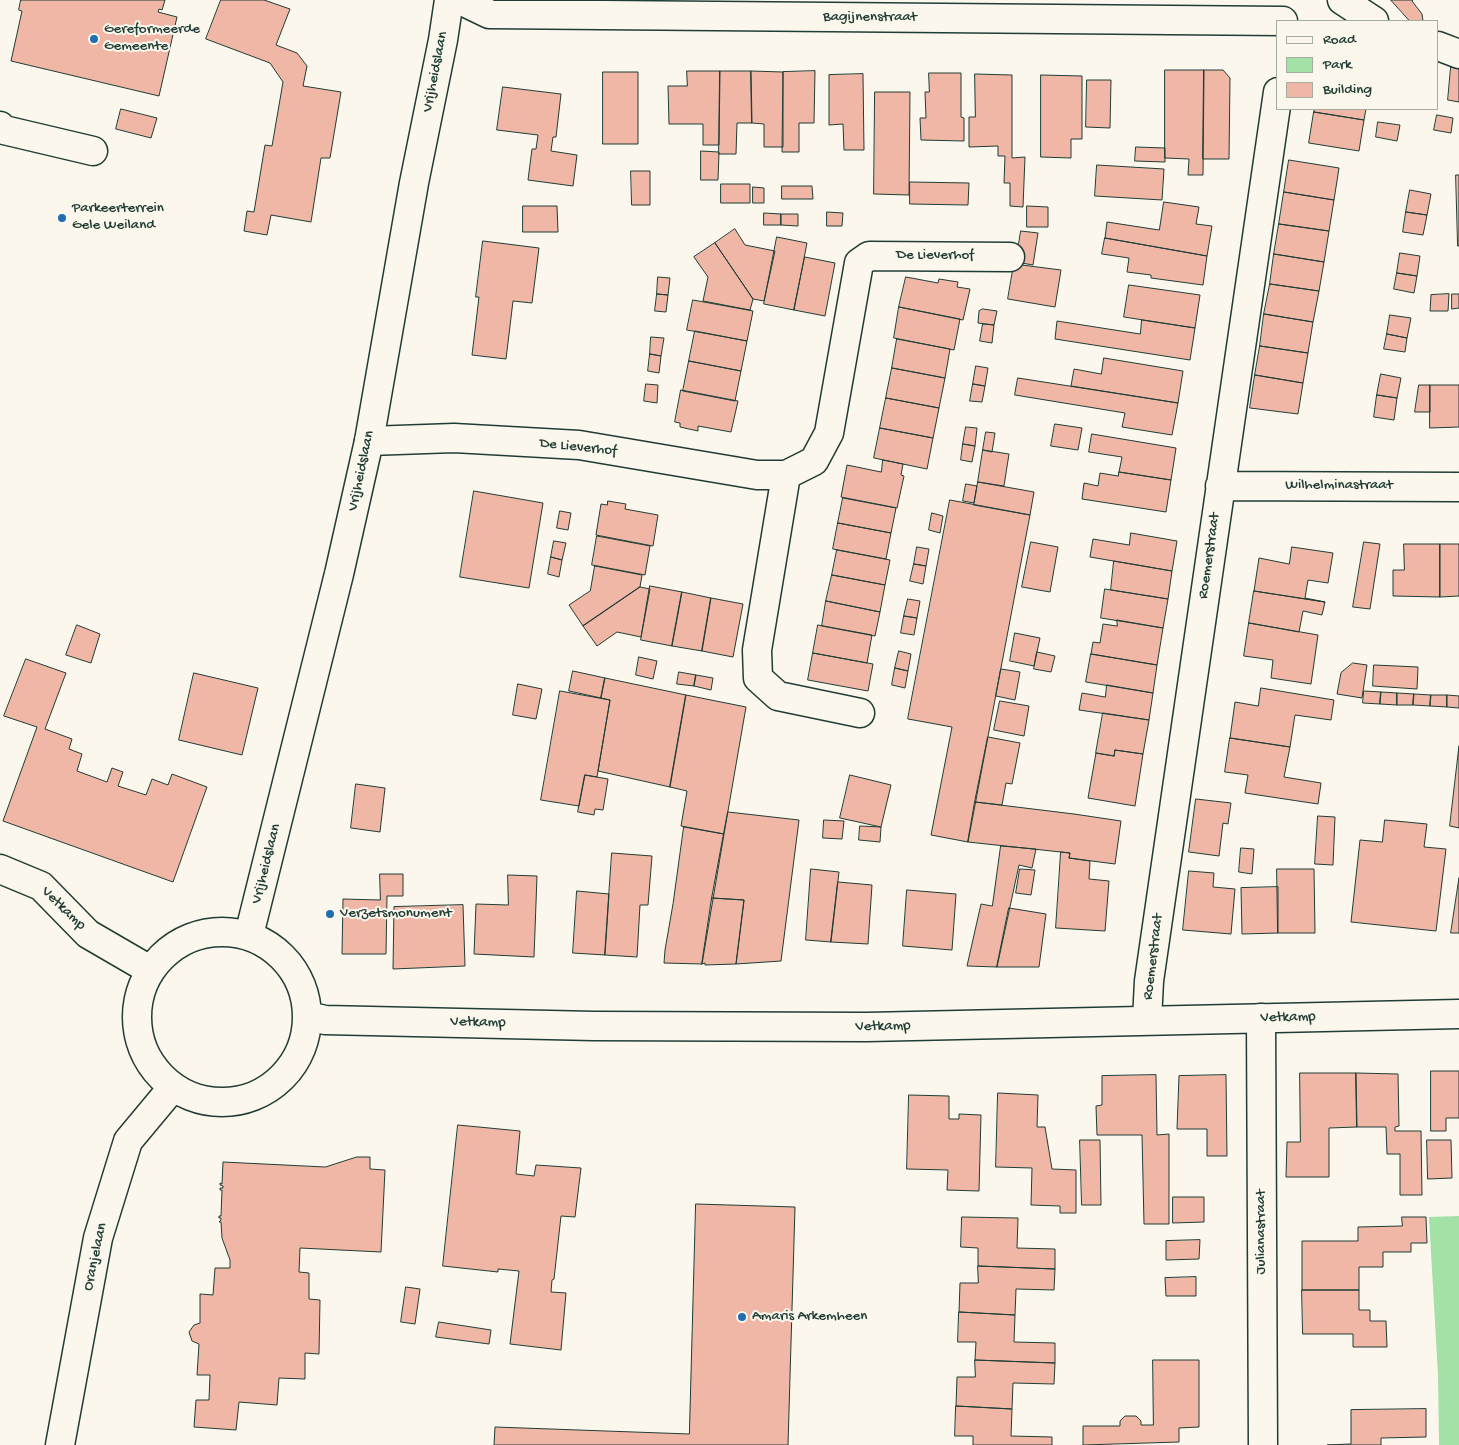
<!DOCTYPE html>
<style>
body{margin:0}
#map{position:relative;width:1459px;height:1445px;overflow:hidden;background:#fbf7ec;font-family:"Gochi Hand",sans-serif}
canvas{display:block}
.legend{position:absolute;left:1276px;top:20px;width:162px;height:90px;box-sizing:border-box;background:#fbf7ec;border:1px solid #a3ada2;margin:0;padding:6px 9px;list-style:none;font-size:15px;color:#1f3d34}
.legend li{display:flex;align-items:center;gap:10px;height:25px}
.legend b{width:25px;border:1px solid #a3ada2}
</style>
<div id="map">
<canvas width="1459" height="1445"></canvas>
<ul class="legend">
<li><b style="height:6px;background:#fbf7ec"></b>Road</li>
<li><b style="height:14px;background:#a4e1a7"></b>Park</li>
<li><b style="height:14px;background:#f0b7a7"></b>Building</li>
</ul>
</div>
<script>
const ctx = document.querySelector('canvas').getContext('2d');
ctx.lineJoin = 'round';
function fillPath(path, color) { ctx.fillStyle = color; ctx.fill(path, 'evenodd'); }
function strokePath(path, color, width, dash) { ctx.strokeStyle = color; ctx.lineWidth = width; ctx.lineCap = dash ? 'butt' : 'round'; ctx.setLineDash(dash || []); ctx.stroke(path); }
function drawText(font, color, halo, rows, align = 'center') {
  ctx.font = font + ' "Gochi Hand",sans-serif'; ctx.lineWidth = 4; ctx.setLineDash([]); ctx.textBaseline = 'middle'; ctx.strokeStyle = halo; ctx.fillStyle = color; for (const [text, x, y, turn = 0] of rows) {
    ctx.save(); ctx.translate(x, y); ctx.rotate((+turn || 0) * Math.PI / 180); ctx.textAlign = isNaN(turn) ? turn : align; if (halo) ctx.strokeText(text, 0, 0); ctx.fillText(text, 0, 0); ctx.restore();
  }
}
fillPath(new Path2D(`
 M1459,1216V1445H1439L1438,1375L1429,1217Z`), '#a4e1a7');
const building = new Path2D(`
 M21,0H165L162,10L159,9L158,12L177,17L159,96L11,61L22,11L19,10Z
 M221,0H264L290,9L276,45L297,53L307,66L303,86L341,92L330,158H321L311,222L271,215L267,235L244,231L247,211L254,212L265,145L272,146L283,82L270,63L206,39Z
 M1391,0H1413L1412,1L1422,14L1423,21H1410Z
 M1451,67L1459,69V102L1448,100Z
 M1165,70H1204L1203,175H1188L1189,159L1165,158Z
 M1204,70H1223L1230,78L1229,159H1203Z
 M687,71H720L719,145H703V124H669L668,86H687Z
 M720,71H751L752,123H737L736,154H719Z
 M751,71L783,72V147H764V124L752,123Z
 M815,71L814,123H799V152H782L783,72Z
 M603,72H638V144H603Z
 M929,73H961V117L964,118V141L921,140L920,118H926L925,92H929Z
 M863,74L864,150H844L843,124L829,125V75Z
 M975,74L1012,75V158L1025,157L1023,207L1010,206V183H1004L1005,156H998V146L969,147V117H975Z
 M1041,75L1082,76V139H1071V158L1041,157Z
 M1087,80H1111L1110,128L1086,127Z
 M503,87L561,94L556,137H553L551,151L577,155L573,186L528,180L532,149H536L538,135L497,130Z
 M875,92H910L909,195L874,194Z
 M121,109L157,118L151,138L116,129Z
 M1315,109H1366L1364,120L1314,112Z
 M1314,112L1364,120L1359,151L1309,143Z
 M1437,115L1453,118L1451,133L1434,130Z
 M1378,122L1400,125L1397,141L1376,137Z
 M1136,147L1165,148V162L1135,161Z
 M701,151L719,152L718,180H701Z
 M1289,160L1339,168L1334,200L1284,192Z
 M1097,165L1164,169L1162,200L1095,196Z
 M631,171H650V205H632Z
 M1456,175H1459V246H1458Z
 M910,182L969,183L968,205L910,204Z
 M721,184H750V203H721Z
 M782,186H812L813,199H782Z
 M753,187L764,188V203H753Z
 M1410,190L1431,194L1427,215L1406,212Z
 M1284,192L1334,200L1329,231L1279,224Z
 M1164,202L1199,207L1196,224L1212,226L1207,256L1105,238L1107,222L1159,230Z
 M523,206H557L558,232H523Z
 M1027,206L1048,207V227H1027Z
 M827,212L843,213L842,226H827Z
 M1406,212L1427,215L1423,235L1403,232Z
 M764,213L781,214V225H764Z
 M781,214H798V226L781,225Z
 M1279,224L1329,231L1324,262L1274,254Z
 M735,229L745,245L775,251L764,301L753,299L715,243Z
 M1021,231L1038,233L1033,265L1016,262Z
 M777,237L807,243L794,310L764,304Z
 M1105,238L1207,256L1203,285L1151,278V275L1127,272L1129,258L1102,254Z
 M483,241L539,248L532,303L513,301L506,359L472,355L479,297H476Z
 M715,243L753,299L750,310L703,301L708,277L694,257Z
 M1400,253L1420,256L1417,276L1397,273Z
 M1274,254L1324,262L1319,291L1270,284Z
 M805,257L835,263L825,316L794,310Z
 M1014,264L1061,270L1055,307L1008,299Z
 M1397,273L1417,276L1414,293L1394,289Z
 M658,277L670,278L668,295L657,294Z
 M906,277L938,283L939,279L958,282L957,287L970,289L963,320L899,307Z
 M1270,284L1319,291L1313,322L1264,314Z
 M1129,285L1200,295L1195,328L1124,317Z
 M657,294L668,295L666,312L655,311Z
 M1449,294L1448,311H1430L1431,295Z
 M1452,294H1459V308L1452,309Z
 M693,300L753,311L747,341L687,330Z
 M899,307L960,319L954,350L894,338Z
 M983,309L997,311L994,325L978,323L979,311Z
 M1264,314L1313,322L1308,353L1260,346Z
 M1390,315L1411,318L1407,338L1387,334Z
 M1142,320L1195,328L1190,360L1055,339L1057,321L1140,334Z
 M983,324L994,325L992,343L980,341Z
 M695,331L747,341L741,371L689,361Z
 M1387,334L1407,338L1405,352L1384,349Z
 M651,337L664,338L661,356L650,354Z
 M897,339L950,349L945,378L892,368Z
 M1260,346L1308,353L1303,383L1255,375Z
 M650,354L661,356L659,373L648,371Z
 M1104,358L1183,371L1178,403L1071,386L1074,369L1101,374Z
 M689,361L741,371L735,401L683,391Z
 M976,366L988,368L985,386L973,384Z
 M892,368L945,378L939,408L886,398Z
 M1381,374L1401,378L1397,398L1377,395Z
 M1255,375L1303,383L1298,414L1250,408Z
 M1018,378L1178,403L1172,435L1122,427L1125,413L1015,395Z
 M646,384L658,385L657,403L644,401Z
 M973,384L985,386L982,402L970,401Z
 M1419,385H1430V412H1415Z
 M1430,385H1459V427L1430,428Z
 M681,390L738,401L731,432L698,426V431L680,427V423L675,422Z
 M1377,395L1397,398L1394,420L1374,417Z
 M886,398L939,408L933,438L880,428Z
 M1055,424L1082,428L1078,450L1051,446Z
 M966,427L977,428L975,446L963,444Z
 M880,428L933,438L927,469L874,458Z
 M986,432L995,433L992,452L983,450Z
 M1092,434L1176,448L1171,480L1119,472L1122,457L1089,452Z
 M963,444L975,446L972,462L961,460Z
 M983,450L1009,454L1004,486L978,482Z
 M883,460L903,464L901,475L904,476L897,508L841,497L847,465L881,472Z
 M1119,472L1171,480L1166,512L1082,499L1084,483L1098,486L1100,473L1118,476Z
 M978,482L1034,492L1030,515L974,505Z
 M966,484L977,486L974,503L963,501Z
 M474,491L543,503L529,588L460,577Z
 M843,498L896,508L891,533L838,523Z
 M950,500L1030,515L968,842L931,835L952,727L908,719Z
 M608,501L626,504L625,509L658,515L653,546L596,535L601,504L607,505Z
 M560,511L571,513L568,530L557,528Z
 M932,513L943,516L940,533L929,530Z
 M838,523L891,533L886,559L833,549Z
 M1131,533L1177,541L1172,571L1090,557L1093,539L1129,545Z
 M597,536L650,546L645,575L592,565Z
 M554,541L566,543L562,560L551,557Z
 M1031,542L1058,547L1050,592L1022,587Z
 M1364,542L1380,544L1370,609L1353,607Z
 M1404,544H1440V597L1393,596V570H1404Z
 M1440,544H1459V596L1440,597Z
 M917,547L929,549L926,566L914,564Z
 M1292,547L1333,553L1328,583L1308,580L1305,598L1325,602L1254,591L1259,558L1289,564Z
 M837,550L890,560L885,585L832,575Z
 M551,557L562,560L559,577L548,574Z
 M1114,561L1172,571L1168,599L1111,590Z
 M914,564L926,566L923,584L910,581Z
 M595,566L642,575L640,587L583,626L569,605L590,591Z
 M832,575L885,585L880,612L826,601Z
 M650,586L682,592L672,646L641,640Z
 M640,587L650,589L641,637L617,632L597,646L583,626Z
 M1105,589L1168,599L1163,628L1101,618Z
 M1254,591L1325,602L1322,615L1303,611L1299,632L1249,623Z
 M682,592L711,598L702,651L672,646Z
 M711,598L743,604L733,657L702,651Z
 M908,599L920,601L917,618L904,616Z
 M826,601L880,612L875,636L822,626Z
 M904,616L917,618L914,635L901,633Z
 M1117,620L1163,628L1157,665L1091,654L1093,642L1100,643L1103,624L1117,626Z
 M1249,623L1318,635L1311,684L1271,678L1273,660L1244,656Z
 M77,625L100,634L91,663L66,655Z
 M818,625L872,635L867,663L813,653Z
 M1015,633L1040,638L1034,666L1010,661Z
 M899,651L911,654L908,671L895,668Z
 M1037,652L1055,656L1051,672L1034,669Z
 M813,653L873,664L868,691L808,680Z
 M1091,654L1157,665L1153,693L1086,682Z
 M639,657L657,661L653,679L636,675Z
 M26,659L66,673L45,729L72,739L69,749L82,754L77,771L107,782L112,768L123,772L118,786L146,795L152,779L168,785L172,774L207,787L173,882L3,821L37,727L4,716Z
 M1353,663L1367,665L1362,698L1337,694L1341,673Z
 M1374,665L1418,667L1417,689L1373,686Z
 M895,668L908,671L905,688L892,685Z
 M1001,669L1020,672L1015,700L996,696Z
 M573,671L605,678L601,698L569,691Z
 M679,672L696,675L694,686L677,684Z
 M194,673L258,688L242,755L179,740Z
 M696,675L713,678L711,690L694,686Z
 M605,678L686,695L670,787L598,771L610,700L601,698Z
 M518,684L542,689L536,719L513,715Z
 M1107,685L1153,693L1149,720L1079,710L1082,693L1105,697Z
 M1261,688L1334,700L1331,720L1295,715L1290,747L1230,738L1235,702L1258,706Z
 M560,691L610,700L597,777L585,775L579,806L541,800Z
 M1364,691L1381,692L1380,704L1363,703Z
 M1381,692L1397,693V705L1380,704Z
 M1397,693L1414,694L1413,705H1397Z
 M1414,694L1431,695L1430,706L1413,705Z
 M686,695L746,707L724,834L681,826L687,791L670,787Z
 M1431,695H1447V707L1430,706Z
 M1447,695L1459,696V708L1447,707Z
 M1000,701L1029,706L1024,736L994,730Z
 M1103,713L1149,720L1143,754L1115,750L1114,756L1096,753Z
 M988,737L1020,743L1012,784L1006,783L1002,805L975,802Z
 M1230,738L1290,747L1284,777L1321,783L1318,804L1245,793L1248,775L1225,772Z
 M1459,746V828L1450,826Z
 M1115,750L1143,754L1135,806L1088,798L1096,753L1114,756Z
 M585,775L608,779L603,810L595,809L594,815L578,812Z
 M850,775L891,785L881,827L840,818Z
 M356,784L385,788L380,832L351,828Z
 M1196,799L1231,803L1228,824L1223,823L1219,856L1189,852Z
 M975,802L1074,814L1121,821L1115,864L1069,858L1070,853L968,842Z
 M728,812L799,820L781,961L736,964L744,900L712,898Z
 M1318,816L1335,817L1333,865L1315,864Z
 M824,820L844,821L842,839L823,838Z
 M1385,820L1427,824L1424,847L1446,849L1436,931L1351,922L1360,840L1382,842Z
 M860,826L881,827L880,842L859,840Z
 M684,827L724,834L702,964L664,963L665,950L673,904Z
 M1001,846L1036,849L1032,868L1019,865L997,967L967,966L981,904L992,906Z
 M1241,848L1254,849L1252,874L1239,872Z
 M1061,852L1070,853L1069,858L1090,861L1089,879L1109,881L1105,931L1056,928Z
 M612,853L652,856L648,905H640L637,957L605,955Z
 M811,869L839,872L831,942L806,940Z
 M1020,869L1035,870L1031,895L1016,893Z
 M1277,869H1314L1315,933H1278Z
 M1189,871L1214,873L1213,887L1235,889L1231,934L1183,930Z
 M380,874H403V896H387L386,954H342L343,899L380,900Z
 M508,875L537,876L534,957L474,954L476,904L508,905Z
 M1459,878V933H1451Z
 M838,882L872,885L868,944L831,942Z
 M1278,887V933L1242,934L1241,888Z
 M907,890L956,894L952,950L903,946Z
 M577,891L609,894L605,955L573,953Z
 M712,898L744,900L736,964L705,965V963L702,964Z
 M463,905L465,966L393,969L394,907Z
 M1009,908L1046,914L1039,967H997Z
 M1431,1071H1459V1118H1446V1131H1431Z
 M1300,1073H1356L1357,1127L1329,1128V1177H1286L1287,1142H1300Z
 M1356,1073L1398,1074L1399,1126L1395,1127V1131H1421L1422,1195H1400V1154H1387L1386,1127H1357Z
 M1156,1075L1157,1135L1169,1134V1224H1144L1142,1135H1097L1096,1106L1102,1105V1076Z
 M1226,1075L1227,1156H1207V1129H1177L1179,1076Z
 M998,1093L1038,1095L1037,1127H1045L1052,1169L1076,1170V1213H1060V1206L1031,1205L1032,1168L996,1167Z
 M909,1095L949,1096V1119H959V1114L981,1115L979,1191L947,1190L948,1170L907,1169Z
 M458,1125L520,1131L516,1174L534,1176L536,1165L581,1168L575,1217L561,1216L554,1279L552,1280L551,1292L566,1293L561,1350L510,1344L519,1271L498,1269V1272L443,1266Z
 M1080,1140H1100L1101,1205H1082Z
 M1427,1140H1451L1452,1178L1428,1179Z
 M357,1157H370V1169L385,1170L381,1252L300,1248L299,1272L309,1273V1299L320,1300L319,1354L305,1353V1379L279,1378L277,1405L239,1402L236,1430L194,1427L196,1400H209L210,1375H197L199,1344L192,1341L189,1332L194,1325L200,1323V1294L213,1295L215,1268H230V1260L222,1238L221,1222H219L221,1220V1218H219V1216H221L222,1190H220V1188H223V1186L220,1185V1183L222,1184L223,1162L325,1167Z
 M1173,1197H1204V1222L1173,1223Z
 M696,1204L795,1207L788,1445H494L495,1427L689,1434Z
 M962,1217L1018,1218L1017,1248L1055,1249V1269L978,1266V1248L961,1247Z
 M1402,1217H1426L1427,1243H1411V1252H1383V1267H1359V1290H1302V1241H1358V1227L1402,1226Z
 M1200,1240L1199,1259L1166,1260V1241Z
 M978,1266L1055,1269L1054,1290L1016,1289L1015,1315L959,1312L960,1283H978Z
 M1196,1277V1296H1166L1165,1278Z
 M406,1287L420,1289L415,1324L401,1322Z
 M1302,1290H1359V1310H1370V1321H1386L1387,1347H1353V1334H1303Z
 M959,1312L1015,1315L1014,1342L1055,1343V1363L975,1360L976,1342H958Z
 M439,1322L491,1330L489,1344L436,1337Z
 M975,1360L1055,1363L1054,1384L1013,1383L1012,1409L956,1406L957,1377H975Z
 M1153,1360H1199V1427L1179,1428V1442L1083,1445V1426H1120V1421L1125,1416H1136L1141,1421V1425H1153Z
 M956,1406L1012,1409L1011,1436L1052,1437V1445H973V1436H955Z
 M1426,1409V1437L1381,1438V1445H1327L1351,1444V1410Z`);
fillPath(building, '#f0b7a7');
strokePath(building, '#1f3d34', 1);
const street = new Path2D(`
 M460,0L489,14L1283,21
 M1342,0L1374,21
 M1438,46L1459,54
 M0,126L4,130L93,151
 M369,441L454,438L579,445L757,475H786L814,461L829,433L859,263L869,256L1010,257
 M786,475L757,650L758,678L778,696L860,713
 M1220,486L1459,487
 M0,869L41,886L88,934L150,970
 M1261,1018L1263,1445
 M1147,1020L1149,981L1278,92`);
const secondary = new Path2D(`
 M137 1017a85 85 0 1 1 170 0a85 85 0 1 1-170 0Z
 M249,935L339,574L369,441L414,183L443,40L449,0
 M308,1016L325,1020L594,1026L867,1027L1459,1014
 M60,1445L98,1238L128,1141L173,1087`);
strokePath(street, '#1f3d34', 31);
strokePath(secondary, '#1f3d34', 31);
strokePath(street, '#fbf7ec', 28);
strokePath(secondary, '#fbf7ec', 28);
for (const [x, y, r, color] of [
 [94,39,5,"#1f6fb2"],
 [62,218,5,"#1f6fb2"],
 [330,914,5,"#1f6fb2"],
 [742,1317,5,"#1f6fb2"]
]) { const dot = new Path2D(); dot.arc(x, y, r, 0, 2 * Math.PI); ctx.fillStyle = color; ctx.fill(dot); strokePath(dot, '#fbf7ec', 2); }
drawText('15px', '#1f3d34', '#fbf7ec', [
 ["Bagijnenstraat",870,18],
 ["Vrijheidslaan",436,72,-79],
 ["De Lieverhof",935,256],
 ["De Lieverhof",578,448,6],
 ["Vrijheidslaan",362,471,-78],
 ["Wilhelminastraat",1339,486],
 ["Roemerstraat",1210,556,-82],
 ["Vrijheidslaan",267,864,-76],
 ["Vetkamp",63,909,44],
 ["Roemerstraat",1154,957,-83],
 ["Vetkamp",1288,1018,-1],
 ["Vetkamp",478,1023,1],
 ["Vetkamp",883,1027,-1],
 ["Julianastraat",1262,1232,-90],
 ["Oranjelaan",96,1257,-78]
]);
drawText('15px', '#1f3d34', '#fbf7ec', [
 ["Gereformeerde",104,30],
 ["Gemeente",104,47],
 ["Parkeerterrein",72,209],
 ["Gele Weiland",72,226],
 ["Verzetsmonument",340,914],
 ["Amaris Arkemheen",752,1317]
], 'left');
</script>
